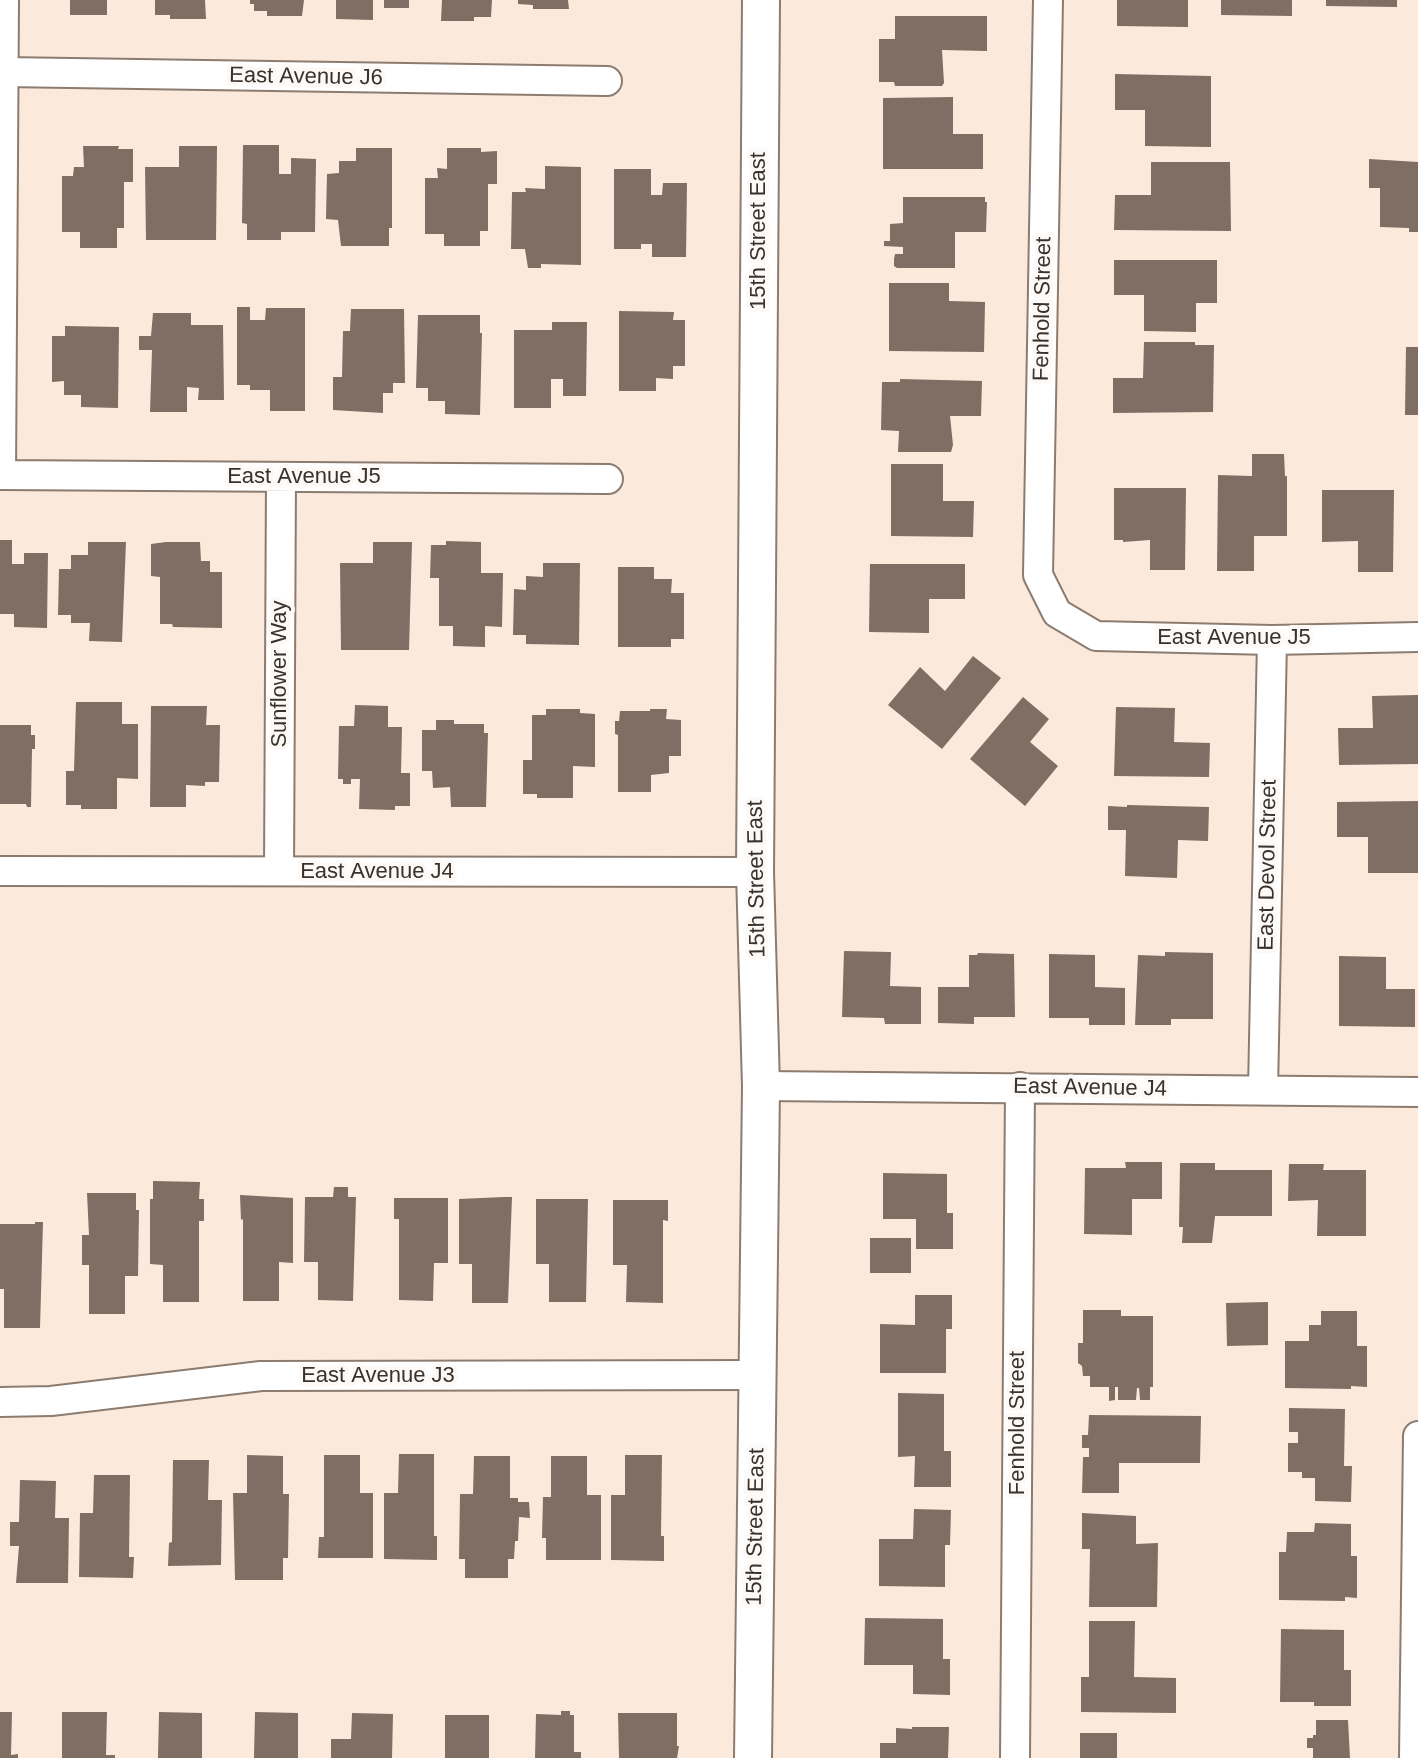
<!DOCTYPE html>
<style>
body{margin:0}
canvas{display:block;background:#fbe9dc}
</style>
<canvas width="1418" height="1758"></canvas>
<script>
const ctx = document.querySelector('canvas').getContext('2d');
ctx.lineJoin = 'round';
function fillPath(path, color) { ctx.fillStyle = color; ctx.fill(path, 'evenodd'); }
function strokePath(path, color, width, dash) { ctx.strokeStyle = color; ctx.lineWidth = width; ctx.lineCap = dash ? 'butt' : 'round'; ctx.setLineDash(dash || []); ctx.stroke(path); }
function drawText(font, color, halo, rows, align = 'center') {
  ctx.font = font + ' Helvetica,sans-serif'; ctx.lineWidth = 8; ctx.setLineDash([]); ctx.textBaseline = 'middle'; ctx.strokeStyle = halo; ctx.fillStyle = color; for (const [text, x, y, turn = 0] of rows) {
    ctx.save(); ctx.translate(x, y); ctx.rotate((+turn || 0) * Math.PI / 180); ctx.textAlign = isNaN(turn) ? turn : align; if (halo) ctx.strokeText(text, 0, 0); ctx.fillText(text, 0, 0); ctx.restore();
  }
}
fillPath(new Path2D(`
 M70,0H107V15H70Z
 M155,0H205L206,19H170V15H155Z
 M250,0H304L302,16H267V11H254V4H250Z
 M336,0H373V20L336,19Z
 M384,0H409V8H384Z
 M442,0H492L491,17H474V21H441Z
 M518,0H568L569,9H533V5L518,4Z
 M1117,0H1188V27L1117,26Z
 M1221,0H1292V16L1221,15Z
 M1326,0H1397V7L1326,6Z
 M895,16H987V51L942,50L944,83L942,86H895L894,82H879V39H895Z
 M1115,74L1211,76V147L1145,146V110H1115Z
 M953,97V134H983V169H883V98Z
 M243,145H279V174H291V158L316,159L315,232H281V240H247V224L242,223Z
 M83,146H119L118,149H133V182H124V228H117V248H80V232H62V176H73L74,167H84Z
 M179,146H217L216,240H146L145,167H179Z
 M356,148H392V228H389V246H341L338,220L326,219L327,174L339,173V161H356Z
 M447,148H481V152L497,151V184H488V231H480V246H444V234H425V178H438L437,168L447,169Z
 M1369,159L1418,162V232H1409V228L1380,227V188H1369Z
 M1151,162H1230L1231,231L1114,230L1115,195H1151Z
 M545,166L581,167V265L541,264V268H528L525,249H511L512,192H526L525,188L545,189Z
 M614,169H651V195H662L663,183H687L686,257H652V244H641V249H614Z
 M903,197H985V202H987L986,232H955V268H897L894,266V259L895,254H903V247L884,246V241H890V224L903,223Z
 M1114,260H1217V303H1196V332L1144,331V295H1114Z
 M889,283H949V301L985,302L984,352L889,351Z
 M237,307H250V320H265L266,308H305V411H270V390H250V385H237Z
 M351,309H404L405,383H393V393H383V413L333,410V377H342L343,331H350Z
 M619,311L674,312L673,320H685V366H673V379L656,378V391H619Z
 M153,313H191V325H223L224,400H198L199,388L187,387V412H150L152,350H139V336H151Z
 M418,315H480V333H482L480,415L445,414V401H428V388H416Z
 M552,322H587L586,396H563V379H551V408H514V330H552Z
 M65,326L119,327L118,408L81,407V395H64V381L52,382V336H65Z
 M1144,342H1195V345H1214L1213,412L1113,413V378H1143Z
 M1406,347H1418V415H1405Z
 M900,379L982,381L981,416H950L953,445L951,452H898L899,431L881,430L882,382H900Z
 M1252,454H1284L1285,476H1287V536H1254V571H1217L1218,475L1252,476Z
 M891,464H943V501H974L973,537L891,536Z
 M1114,488H1186L1185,570H1150V540L1123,542V540H1114Z
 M1322,490H1394L1393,572H1358V541L1322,542Z
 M0,540H12V564H24V553H48L47,628L14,627V614H0Z
 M446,541L481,542V573H503L502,627L485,626V647L453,646V626H439V578H430L431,545H446Z
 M88,542H126L122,642L89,641L90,623H71V615H58L59,569H71V555H88Z
 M166,542H200L201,561H210V572H222V628L173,627L172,624H160V577L151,576V544Z
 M373,542H412L409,650H341L340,563H373Z
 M543,563H580L579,645L526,644V635H513L514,589L526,590V576L543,577Z
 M870,564H965V599H929V633L869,632Z
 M618,567H654V579H672L671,593H684V639H671V647H618Z
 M973,656L1001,678L942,749L888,705L920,667L945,691Z
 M1418,695V764L1339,765L1338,728H1373L1372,696Z
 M1023,697L1049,719L1030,742L1058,766L1025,806L970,759Z
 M76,702H122V724H138V779L117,778V809H81V805H66V771H74Z
 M355,705L388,706V727H402L401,773H410V806H395V810L359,809L360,779H351V784H343V779H338L339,726H354Z
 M151,706H207L206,725H220L219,782H205V786L186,785V807H150Z
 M1116,707L1175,708L1174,742L1210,743L1209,777L1114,776Z
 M546,709H580V713L595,714V767L573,766V798H537V794H523V760H532V715H546Z
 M650,709H667L666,719L681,720V756H669V773L651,775V792H618V735L615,734V721H619L620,711H650Z
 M436,720H454V724H484V733H488L486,807H451L450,787L433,788L432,771H422V730H436Z
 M0,725H31V735H35V749H32L31,807H27L26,804H0Z
 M1418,801V873H1368V837H1337V802Z
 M1127,805L1209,807L1208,841L1178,840L1177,878L1125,876L1126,830H1108V806L1127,807Z
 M844,951L891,952L890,986L921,987V1024H885L884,1018L842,1017Z
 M1165,952L1213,953V1019H1171V1025H1135L1138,955L1165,956Z
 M978,953L1014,954L1015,1017H974V1024L938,1023V987H969V955H977Z
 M1049,954L1095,955V987L1125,988V1025H1089V1018H1049Z
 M1339,956L1386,957V989H1415V1027L1339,1026Z
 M1125,1162H1162V1199H1132V1235L1084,1234L1085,1168H1126Z
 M1180,1163H1215V1170H1272V1216H1215L1212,1243H1182L1183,1227H1179Z
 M1289,1164H1324L1323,1170H1366V1236H1317L1318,1200L1288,1201Z
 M883,1173L947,1174V1213H953V1249H916V1219H883Z
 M153,1181L200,1182L199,1199H204V1221H199V1302H163V1265L150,1264V1199H153Z
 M334,1187H348V1197H356L353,1301L318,1300V1262H304L305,1197H333Z
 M87,1193H136V1210H139L138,1276H125V1314H89V1265H82V1235H89Z
 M240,1195L293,1198V1263L279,1262V1301H243V1219L241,1220Z
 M504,1197H512L508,1303H472V1264H459V1199Z
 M394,1198H448V1263H434L433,1301L399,1300V1219H394Z
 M536,1199H588L586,1302H549V1264H536Z
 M613,1200H668V1221L663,1220V1303L626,1302L627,1265H613Z
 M35,1222H43L40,1328H4V1289H0V1224H35Z
 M870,1238H911V1273H870Z
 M915,1295H952V1329H946V1373H880V1324L915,1325Z
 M1268,1302V1345L1227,1346L1226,1303Z
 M1083,1310H1121V1316H1153V1387H1150V1400H1140L1139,1388H1137L1136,1400H1118V1387H1115V1400L1109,1401V1387H1090V1376H1083L1082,1366L1078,1363V1343H1083Z
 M1321,1311H1357V1346H1367V1387L1351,1386V1389L1285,1388V1341H1309V1325H1321Z
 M898,1393L944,1394V1451H951V1487H914L915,1456L898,1457Z
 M1289,1408L1345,1409L1344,1466H1352L1351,1502L1315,1501V1478H1302V1472H1288V1443H1298V1432H1289Z
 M1089,1415L1201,1416L1200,1463H1119V1493H1082L1083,1457H1089V1448H1082V1435H1088Z
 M399,1454H434V1536H437V1560L384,1559V1493H398Z
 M247,1455L283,1456V1494H289L288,1558H283V1580H235L233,1493H247Z
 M324,1455H360V1493H373V1558H318L319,1537H324Z
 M625,1455H662L661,1536H664V1561L611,1560V1495H625Z
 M474,1456H510V1498H518V1502H529L530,1518L519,1517L518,1541H515L514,1559H508V1578H465V1559H459L460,1494H473Z
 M551,1456H587V1495H601V1560H546V1538H542L543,1497H551Z
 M173,1460H209L208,1500H222L221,1565L168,1566L169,1543L172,1542Z
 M94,1475H130L129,1557H134L133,1578L79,1577L80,1513H93Z
 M20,1480L56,1481L55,1518H69L68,1583H16L19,1546H10V1522H19Z
 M914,1509L951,1510L950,1545H945V1587L879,1586V1539H913Z
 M1082,1513L1136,1516V1544L1158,1543L1157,1607H1089L1090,1549H1082Z
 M1315,1523L1351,1524V1556H1357V1598L1345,1597V1601L1279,1600V1552H1286L1287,1532H1314Z
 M865,1618L943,1619V1659H950V1695L913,1694V1665H864Z
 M1089,1621H1135L1134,1677L1176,1678V1713L1081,1712V1677H1089Z
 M1281,1629L1344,1630V1670H1351V1706H1314V1702H1280Z
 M561,1711H570V1715H574V1752H581V1758H535L536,1714L561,1715Z
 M0,1712H12L11,1755L18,1754V1758H0Z
 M62,1712H107L106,1755H115V1758H62Z
 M159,1712L202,1713V1758H158Z
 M255,1712L298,1713V1758H254Z
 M352,1713L393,1714L392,1758H331V1739H351Z
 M618,1713H677V1746H679L677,1758H619Z
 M445,1715H489V1758H445Z
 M1316,1720H1348L1350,1758H1313V1748H1307V1738H1313V1735H1316Z
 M912,1727H949L948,1758H880V1743H896V1728L912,1729Z
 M1080,1733H1117V1758H1080Z`), '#7e6e63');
const minor = new Path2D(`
 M1048,0L1038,575L1057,613L1096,636L1272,640L1418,637
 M4,72L607,81
 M0,475L608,479
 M1,475L4,0
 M0,871L755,872
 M279,871L281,477
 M761,1086L1418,1092
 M1263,1090L1272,640
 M0,1402L51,1401L261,1376L757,1375
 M1015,1758L1020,1087
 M1414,1758L1418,1436`);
const tertiary = new Path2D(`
 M753,1758L761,1086L755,872L761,0`);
strokePath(minor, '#8c7c70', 32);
strokePath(tertiary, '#8c7c70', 40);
strokePath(minor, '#fff', 28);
strokePath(tertiary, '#fff', 36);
drawText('22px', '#38312c', '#fcf9f6', [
 ["East Avenue J6",306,77,1],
 ["15th Street East",759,231,-90],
 ["Fenhold Street",1043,309,-89],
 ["East Avenue J5",304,477],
 ["East Avenue J5",1234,638],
 ["Sunflower Way",280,674,-90],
 ["East Devol Street",1268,865,-89],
 ["East Avenue J4",377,872],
 ["15th Street East",757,879,-91],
 ["East Avenue J4",1090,1088,1],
 ["East Avenue J3",378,1376],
 ["Fenhold Street",1018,1423,-90],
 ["15th Street East",756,1527,-89]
]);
</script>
